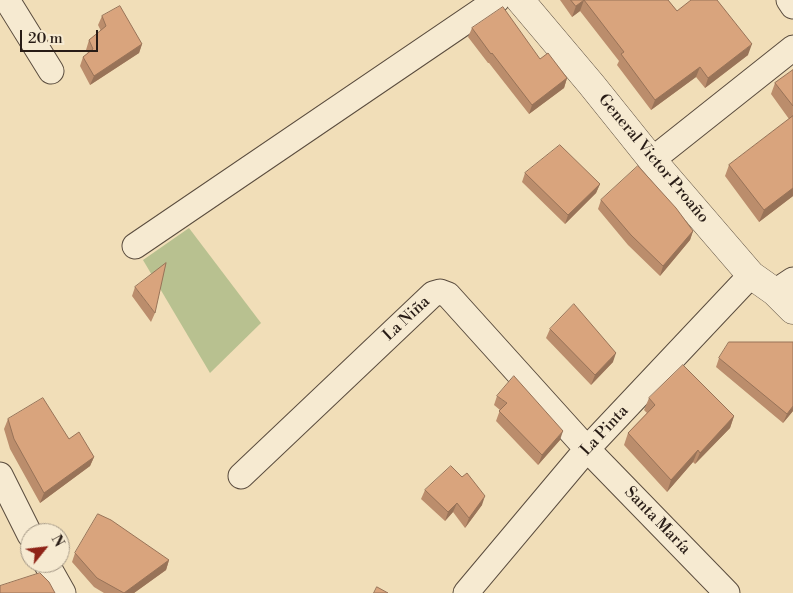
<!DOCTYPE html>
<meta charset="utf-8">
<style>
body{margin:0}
#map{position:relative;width:793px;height:593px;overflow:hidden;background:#f1deb8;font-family:"Libre Bodoni",serif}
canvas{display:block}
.north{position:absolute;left:20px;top:523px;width:50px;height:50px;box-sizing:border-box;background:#f6ead1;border:1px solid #a49886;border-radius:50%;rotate:61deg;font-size:14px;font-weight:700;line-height:20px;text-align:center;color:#281c16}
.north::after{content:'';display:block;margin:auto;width:18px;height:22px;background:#8f2418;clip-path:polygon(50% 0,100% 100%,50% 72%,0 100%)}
.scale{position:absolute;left:20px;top:30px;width:78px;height:22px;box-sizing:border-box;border:2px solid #281c16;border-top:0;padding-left:6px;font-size:15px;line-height:18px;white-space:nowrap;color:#281c16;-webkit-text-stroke:4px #f6ead1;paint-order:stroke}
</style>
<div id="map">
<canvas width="793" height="593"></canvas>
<div class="north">N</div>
<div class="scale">20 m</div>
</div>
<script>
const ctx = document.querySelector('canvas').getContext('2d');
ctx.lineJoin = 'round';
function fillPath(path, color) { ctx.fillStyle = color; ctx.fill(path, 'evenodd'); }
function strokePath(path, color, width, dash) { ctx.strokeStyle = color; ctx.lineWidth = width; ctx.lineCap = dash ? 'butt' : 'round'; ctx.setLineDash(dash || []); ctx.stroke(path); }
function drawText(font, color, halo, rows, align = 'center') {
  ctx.font = font + ' "Libre Bodoni",serif'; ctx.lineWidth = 4; ctx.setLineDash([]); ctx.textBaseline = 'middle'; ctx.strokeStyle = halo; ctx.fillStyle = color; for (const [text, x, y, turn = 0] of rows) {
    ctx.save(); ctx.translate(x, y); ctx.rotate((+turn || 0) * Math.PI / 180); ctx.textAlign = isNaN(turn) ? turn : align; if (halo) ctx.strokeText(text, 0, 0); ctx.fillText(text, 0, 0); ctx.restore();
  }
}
fillPath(new Path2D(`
 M189,228L261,323L210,373L143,260Z`), '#b8c190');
const minor = new Path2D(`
 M7,0L51,71
 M789,0L793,6
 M652,160L793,48
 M135,246L497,0
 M775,292L793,280
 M0,475L30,535
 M241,476L433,294L440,292L448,295L587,449L727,593
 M46,563L63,593
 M466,593L587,449L751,275`);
const tertiary = new Path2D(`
 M520,0L591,84L652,160L751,275L775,292L793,310`);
strokePath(minor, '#5a4c3e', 27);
strokePath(tertiary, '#5a4c3e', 29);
strokePath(minor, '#f6ead1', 25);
strokePath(tertiary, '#f6ead1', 28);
fillPath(new Path2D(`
 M560,0H668L677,11L748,55L705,88L696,77L651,110L617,65L619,61L580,11L572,17Z
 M102,16L142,44L139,53L90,85L80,66L83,57L88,53L86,50L89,40L101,31L98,25Z
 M472,28L540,59L567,78L564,88L529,114L489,63H488L468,37Z
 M793,70V196L759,222L725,176L729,165L789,119L771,94L775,83Z
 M525,173L600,184L596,193L565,224L522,182Z
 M601,200L693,231L690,240L660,276L628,245L598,209Z
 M135,287L155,313L151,322L132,296Z
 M550,329L613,362L591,385L546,338Z
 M719,358L793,411L783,423L716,367Z
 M497,396L560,440L538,465L496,421L500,410L494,405Z
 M649,398L734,416L730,428L695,464L693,462L667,492L624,445L628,433L647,413L644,410Z
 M8,419L69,439L94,457L90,466L40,503L10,449L4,429Z
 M425,490L482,505L465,528L453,512L445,521L421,499Z
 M75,553L169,560L166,570L134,593H104L94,587L72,562Z`), '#bb8d6c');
fillPath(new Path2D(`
 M584,0L580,11L572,17L576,6Z
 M142,44L139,53L90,85L94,76Z
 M752,44L748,55L705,88L708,78Z
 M700,67L696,77L651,110L655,100Z
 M567,78L564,88L529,114L532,105Z
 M600,184L596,193L565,224L568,215Z
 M793,188V196L759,222L764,210Z
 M693,231L690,240L660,276L663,266Z
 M616,353L613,362L591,385L595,375Z
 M793,406V411L783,423L787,414Z
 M734,416L730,428L695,464L700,453Z
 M563,431L560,440L538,465L542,455Z
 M698,450L693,462L667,492L671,480Z
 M94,457L90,466L40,503L44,493Z
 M485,496L482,505L465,528L469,518Z
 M457,503L453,512L445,521L448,512Z
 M169,560L166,570L134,593H124Z`), '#987358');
const building = new Path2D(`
 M571,0H668L677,11L691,0H717L752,44L708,78L700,67L655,100L621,54L624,52L584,0L576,6Z
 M120,6L142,44L94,76L83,57L93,49L89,40L106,26L102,16Z
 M503,7L540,59L548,53L567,78L532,105L492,53L491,54L472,28Z
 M793,70V106L775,83Z
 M793,116V188L764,210L729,165Z
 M560,145L600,184L568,215L525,173Z
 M638,166L676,208L693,231L663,266L631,235L601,200Z
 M166,263L155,313L135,287Z
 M574,304L616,353L595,375L550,329Z
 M729,342H793V406L787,414L719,358Z
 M683,365L734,416L700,453L698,450L671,480L628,433L655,405L649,398Z
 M514,376L563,431L542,455L499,411L507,403L497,396Z
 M43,398L69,439L79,432L94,457L44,493L14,439L8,419Z
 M451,466L462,477L467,473L485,496L469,518L457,503L448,512L425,490Z
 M98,514L111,520L169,560L124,593L97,578L75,553Z
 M40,573L49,582L55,593H0V586Z
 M377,587L388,593H374Z`);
fillPath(building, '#d9a47d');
strokePath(building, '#987358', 1);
drawText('16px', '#281c16', '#f6ead1', [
 ["General Victor Proaño",653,159,50],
 ["La Niña",407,319,-43],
 ["La Pinta",605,431,-47],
 ["Santa María",657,521,46]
]);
</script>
